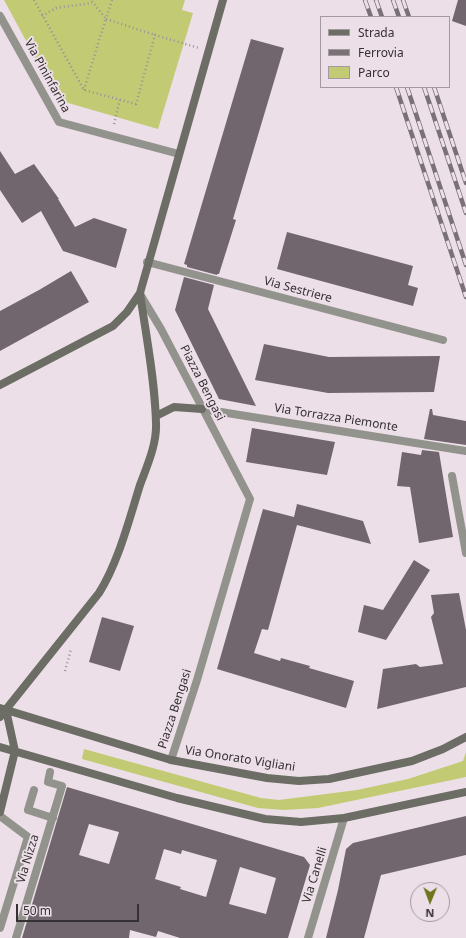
<!DOCTYPE html>
<style>
body{margin:0}
#map{position:relative;width:466px;height:938px;overflow:hidden;background:#ecdfe8;font-family:"Noto Sans",sans-serif}
canvas{display:block}
.legend{position:absolute;left:320px;top:16px;width:130px;height:72px;box-sizing:border-box;background:#ecdfe8;border:1px solid #a399a0;margin:0;padding:5px 7px;list-style:none;font-size:12px;color:#353033}
.legend li{display:flex;align-items:center;gap:8px;height:20px}
.legend b{width:20px;border:1px solid #a399a0}
.north{position:absolute;left:410px;top:882px;width:40px;height:40px;box-sizing:border-box;background:#ecdfe8;border:1px solid #a399a0;border-radius:50%;rotate:181deg;font-size:11px;font-weight:700;line-height:16px;text-align:center;color:#353033}
.north::after{content:'';display:block;margin:auto;width:14px;height:18px;background:#70761f;clip-path:polygon(50% 0,100% 100%,50% 72%,0 100%)}
.scale{position:absolute;left:16px;top:904px;width:123px;height:18px;box-sizing:border-box;border:2px solid #353033;border-top:0;padding-left:5px;font-size:12px;line-height:14px;white-space:nowrap;color:#353033;-webkit-text-stroke:3px #ecdfe8;paint-order:stroke}
</style>
<div id="map">
<canvas width="466" height="938"></canvas>
<ul class="legend">
<li><b style="height:5px;background:#6c6d65"></b>Strada</li>
<li><b style="height:5px;background:#797176"></b>Ferrovia</li>
<li><b style="height:11px;background:#c2ca74"></b>Parco</li>
</ul>
<div class="north">N</div>
<div class="scale">50 m</div>
</div>
<script>
const ctx = document.querySelector('canvas').getContext('2d');
ctx.lineJoin = 'round';
function fillPath(path, color) { ctx.fillStyle = color; ctx.fill(path, 'evenodd'); }
function strokePath(path, color, width, dash) { ctx.strokeStyle = color; ctx.lineWidth = width; ctx.lineCap = dash ? 'butt' : 'round'; ctx.setLineDash(dash || []); ctx.stroke(path); }
function drawText(font, color, halo, rows, align = 'center') {
  ctx.font = font + ' "Noto Sans",sans-serif'; ctx.lineWidth = 4; ctx.setLineDash([]); ctx.textBaseline = 'middle'; ctx.strokeStyle = halo; ctx.fillStyle = color; for (const [text, x, y, turn = 0] of rows) {
    ctx.save(); ctx.translate(x, y); ctx.rotate((+turn || 0) * Math.PI / 180); ctx.textAlign = isNaN(turn) ? turn : align; if (halo) ctx.strokeText(text, 0, 0); ctx.fillText(text, 0, 0); ctx.restore();
  }
}
fillPath(new Path2D(`
 M4,0H185L182,10L193,13L158,129L58,100Z
 M84,749L261,798L279,800L357,790L408,779L463,761L466,752V777L318,808L284,810L258,808L82,759Z`), '#c2ca74');
fillPath(new Path2D(`
 M458,0H466V26L452,21Z
 M251,39L284,48L233,219L236,220L219,274H217V275L187,267V265L184,264Z
 M0,151L15,174L34,164L59,199H58L75,227L94,218L127,229L116,268L63,251L41,211L22,223L0,190Z
 M287,232L413,266L408,285L418,288L413,306L277,269Z
 M71,271L89,302L0,351V311L39,290Z
 M184,277L214,285L208,309L256,406L219,399L175,310Z
 M264,344L329,357L440,356L434,392L328,393L255,380Z
 M430,409H432L433,415L466,421V445L424,439Z
 M252,428L335,442L327,475L246,462Z
 M422,450L439,452L453,537L419,543L410,487L397,486L402,452L421,455Z
 M297,504L363,521L371,544L297,525L268,630L262,629L254,653L280,661L281,658L310,666L309,668L354,681L346,708L217,669L263,509L294,517Z
 M414,560L430,570L386,640L358,632L364,605L383,610Z
 M459,593L466,630V687L377,709L383,669L416,664L420,667L443,664L431,617L434,613L431,595Z
 M102,617L134,626L120,671L89,662Z
 M67,787L304,857L310,865L288,938H180L158,931L156,937L130,930L129,938H22ZM89,824L119,832L109,864L79,855ZM164,849L181,854L182,850L217,860L206,897L180,889L181,887L155,879ZM240,867L276,878L266,914L229,904Z
 M466,816V855L381,875L364,938H326L338,890L346,849L353,843Z`), '#72666e');
strokePath(new Path2D(`
 M34,0L84,90L136,104L155,35L199,48
 M112,0L106,19L155,35
 M42,16L56,8L92,3
 M84,90L100,37L106,19L91,0
 M114,124L120,99
 M65,671L71,649`), '#9a9197', 2.5, [1, 3]);
strokePath(new Path2D(`
 M147,262L443,340
 M0,816L28,837L0,928`), '#92938d', 8);
strokePath(new Path2D(`
 M34,790L28,810L53,818
 M16,938L62,786L48,782L50,772`), '#92938d', 8);
strokePath(new Path2D(`
 M0,16L59,122L179,154
 M140,294L161,329L250,499L197,680L171,760
 M202,409L466,451
 M452,476L466,553
 M308,938L344,818`), '#92938d', 8);
strokePath(new Path2D(`
 M0,385L113,326L127,312L140,293L223,0
 M156,416L174,407L202,409
 M0,708L171,760L267,778L299,781L329,779L412,761L443,749L466,737
 M0,717L99,593C118,563 129,520 140,485C147,466 157,444 156,423C155,380 146,336 140,293
 M0,747L177,798L265,819L301,822L344,818L466,792
 M0,812L15,751L6,710`), '#6c6d65', 8);
const rail = new Path2D(`
 M365,0L371,17
 M376,0L382,17
 M393,0L399,17
 M403,0L409,17
 M396,87L466,297
 M407,87L466,265
 M424,87L466,213
 M434,87L466,183`);
strokePath(rail, '#797176', 4.5);
strokePath(rail, '#ecdfe8', 3, [9]);
drawText('12px', '#353033', '#ecdfe8', [
 ["Via Pininfarina",47,76,61],
 ["Via Sestriere",298,290,15],
 ["Piazza Bengasi",202,383,63],
 ["Via Torrazza Piemonte",336,418,9],
 ["Piazza Bengasi",175,709,-72],
 ["Via Onorato Vigliani",240,759,9],
 ["Via Nizza",28,859,-73],
 ["Via Canelli",315,875,-73]
]);
</script>
